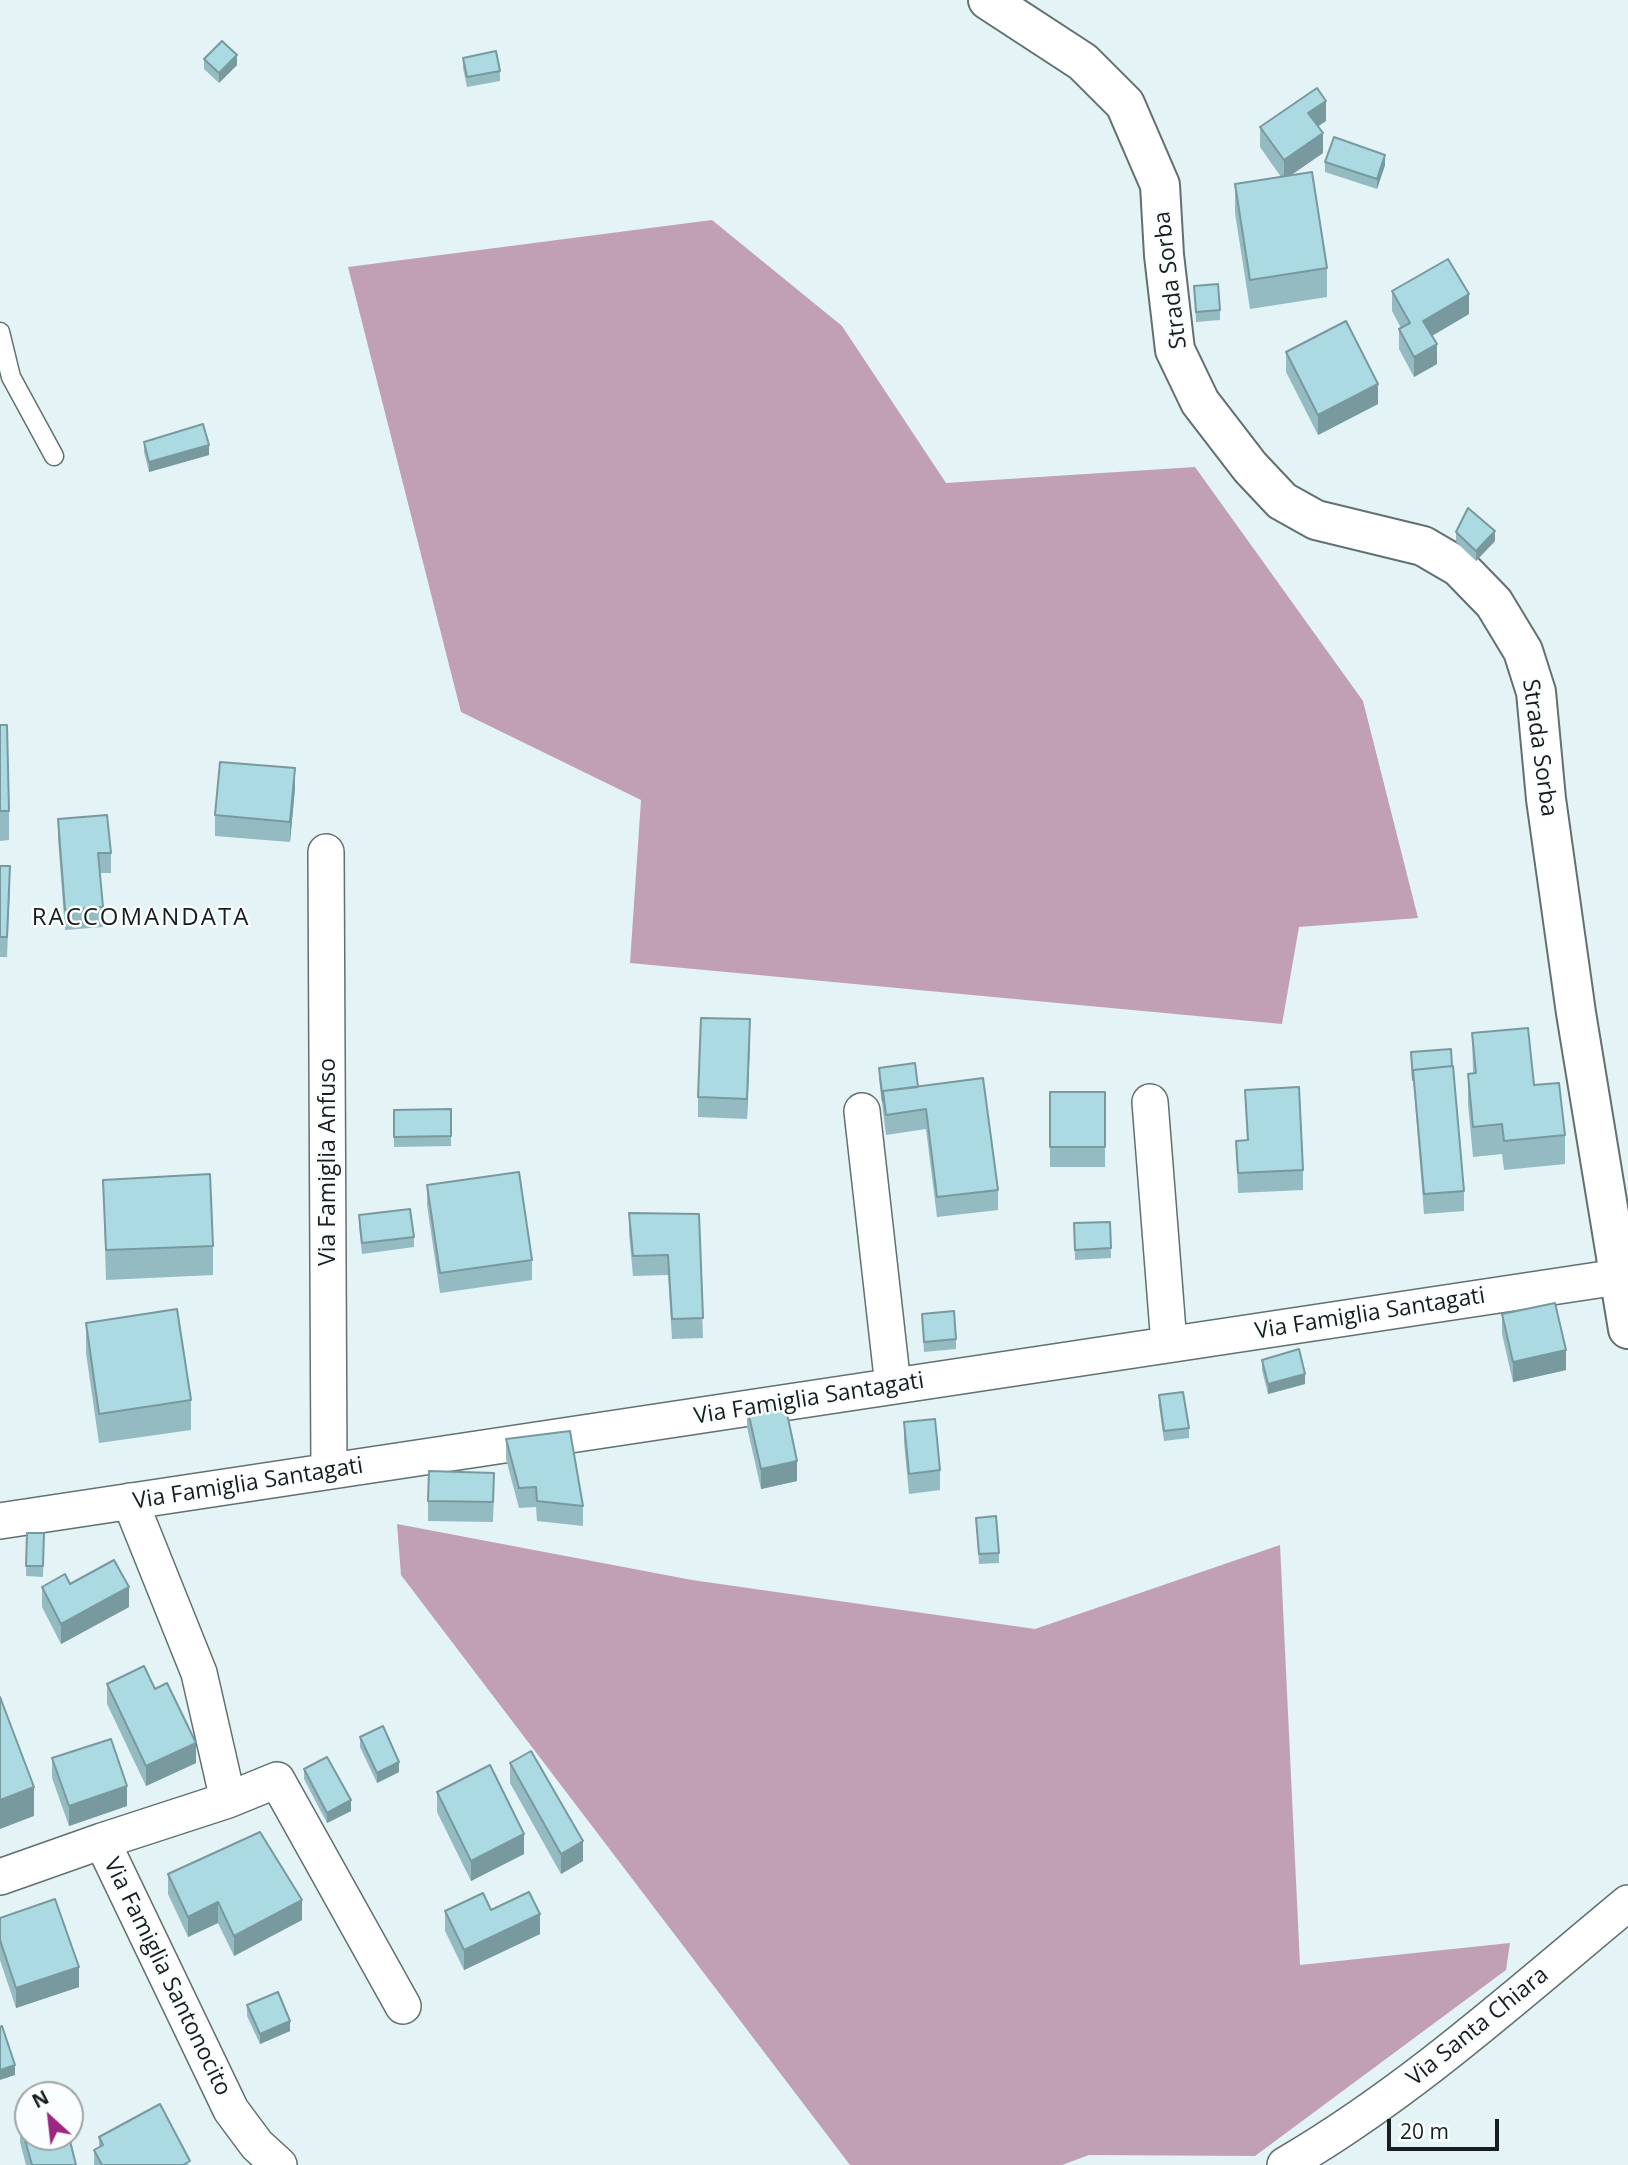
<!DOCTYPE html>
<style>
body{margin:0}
#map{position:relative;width:1628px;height:2165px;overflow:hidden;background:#e3f3f6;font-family:"Open Sans",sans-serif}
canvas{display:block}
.north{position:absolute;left:14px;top:2081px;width:70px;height:70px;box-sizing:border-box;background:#fbfefe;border:2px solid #a0a4a5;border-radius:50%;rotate:333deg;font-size:19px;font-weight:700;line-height:28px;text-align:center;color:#181e1f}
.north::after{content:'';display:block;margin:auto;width:24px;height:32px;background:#9c2782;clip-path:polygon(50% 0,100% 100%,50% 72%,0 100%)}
.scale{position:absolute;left:1387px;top:2119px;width:112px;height:32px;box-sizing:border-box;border:4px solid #181e1f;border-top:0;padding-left:9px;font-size:21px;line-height:24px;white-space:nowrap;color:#181e1f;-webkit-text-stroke:5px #fbfefe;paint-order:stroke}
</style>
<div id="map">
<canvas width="1628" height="2165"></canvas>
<div class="north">N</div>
<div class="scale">20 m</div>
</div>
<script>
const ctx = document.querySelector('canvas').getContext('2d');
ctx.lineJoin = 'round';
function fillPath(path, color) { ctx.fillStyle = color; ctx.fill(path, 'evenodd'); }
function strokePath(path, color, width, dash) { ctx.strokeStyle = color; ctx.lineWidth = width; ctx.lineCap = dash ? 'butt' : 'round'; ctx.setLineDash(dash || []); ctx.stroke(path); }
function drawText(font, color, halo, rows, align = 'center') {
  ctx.font = font + ' "Open Sans",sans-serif'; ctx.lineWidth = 5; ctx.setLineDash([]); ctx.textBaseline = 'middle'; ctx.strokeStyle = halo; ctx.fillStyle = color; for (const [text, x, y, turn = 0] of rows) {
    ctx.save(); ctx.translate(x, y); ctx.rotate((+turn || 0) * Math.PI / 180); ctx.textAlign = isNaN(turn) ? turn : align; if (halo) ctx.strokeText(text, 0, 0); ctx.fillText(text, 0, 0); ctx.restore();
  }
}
fillPath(new Path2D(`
 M712,220L842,326L946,483L1195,467L1363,701L1418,918L1299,927L1282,1024L630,963L641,800L461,712L348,267Z
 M397,1524L692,1580L1035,1629L1280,1545L1300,1965L1510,1943L1506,1970L1255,2156L1089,2155L1062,2165H850L401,1575Z`), '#c1a0b6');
const lane = new Path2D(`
 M0,332L11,377L54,456`);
const street = new Path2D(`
 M326,852L329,1471
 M1150,1102L1169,1344
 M862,1111L893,1386
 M130,1501L199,1673L228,1800L102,1841L231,2110L257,2145L279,2165
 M0,1521L1618,1277
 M228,1800L277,1780L403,2006
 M0,1877L102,1841
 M1285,2165C1410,2092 1517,1995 1628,1903`);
const secondary = new Path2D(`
 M988,0L1083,62L1125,104L1160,185L1164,255L1175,350L1200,402L1250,467L1282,501L1316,520L1423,546L1459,567L1494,603L1523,651L1536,692L1546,799L1576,1013L1628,1329`);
strokePath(lane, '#627072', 21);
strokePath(street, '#627072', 38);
strokePath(secondary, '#627072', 42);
strokePath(lane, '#fff', 18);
strokePath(street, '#fff', 35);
strokePath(secondary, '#fff', 38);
fillPath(new Path2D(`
 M463,58L500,71V81L467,87L463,68Z
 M204,59L237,65L219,83L204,69Z
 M1326,121L1318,126L1323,153L1291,175L1327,268V297L1250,309L1235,213V184L1281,177L1260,147V127Z
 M1325,162L1385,165L1377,189L1325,172Z
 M1194,286L1220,310V320L1196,322Z
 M1392,291L1469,314L1432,336L1437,364L1414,377L1399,349V329L1401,328L1392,311Z
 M1286,352L1378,404L1318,435L1286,372Z
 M144,442L209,455L149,472L144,452Z
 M1456,532L1495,541L1476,561L1456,542Z
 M0,725L9,811V840L0,841Z
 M295,788L290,842L215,836V815Z
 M58,819L111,853V873H100L103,907V927L65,930L58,839Z
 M0,866L10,886L7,957H0Z
 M1472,1033L1534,1085L1565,1135V1164L1504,1170L1502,1154L1473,1157L1468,1104V1074L1473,1073Z
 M750,1040L747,1119L698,1117V1097Z
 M1411,1052L1464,1191V1211L1424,1214Z
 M879,1068L918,1087L998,1190V1210L937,1217L926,1129L886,1135L879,1079Z
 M1245,1090L1303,1170V1190L1238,1193L1236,1141L1247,1140Z
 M1050,1092H1105V1167H1050Z
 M451,1109V1146L394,1147V1110Z
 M103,1180L213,1246V1275L106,1280Z
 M427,1185L532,1260V1280L440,1293L427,1205Z
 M629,1213L699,1214L703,1338L672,1339L668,1275L633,1276L629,1233Z
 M359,1215L414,1237V1247L362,1254L359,1226Z
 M1110,1222L1111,1258L1075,1260L1074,1223Z
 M922,1314L956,1339V1349L924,1352Z
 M1502,1314L1566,1370L1513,1382L1502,1334Z
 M86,1323L191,1400V1430L99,1443L86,1353Z
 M1262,1360L1305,1384L1268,1394L1262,1370Z
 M1159,1395L1189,1428V1438L1164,1441L1159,1405Z
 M747,1407L797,1481L761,1489L747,1427Z
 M904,1422L940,1470V1490L909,1494L904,1442Z
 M506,1439L583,1506V1526L537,1521L536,1507L519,1508L506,1459Z
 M494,1493L493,1522L428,1521V1501Z
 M976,1518L999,1553V1563L979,1564Z
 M27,1533H44L43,1577L26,1576Z
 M42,1587L129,1607L61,1644L42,1607Z
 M107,1684L155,1689L196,1763L146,1786L107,1704Z
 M360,1737L399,1772L377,1783L360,1747Z
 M52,1758L127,1806L69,1826L52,1778Z
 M510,1763L583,1861L561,1874L510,1783Z
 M304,1769L351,1811L327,1823L304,1779Z
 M437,1792L524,1854L471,1881L437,1812Z
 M168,1874L302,1920L234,1956L218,1923L188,1937L168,1894Z
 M491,1910L540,1934L464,1970L445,1931V1911Z
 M0,1918L79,1987L16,2008L0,1960Z
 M247,2005L290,2031L260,2044L247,2016Z
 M20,2122L76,2165H26L20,2142Z
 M99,2137L190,2165H94V2150L99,2148Z`), '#94bbc2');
fillPath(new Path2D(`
 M237,55V65L219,83V73Z
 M1326,101V121L1308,133V113Z
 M1323,133V153L1284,180V160Z
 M1385,155V165L1377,189V179Z
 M1469,294V314L1423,341V321Z
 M1437,344V364L1414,377V357Z
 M1378,384V404L1318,435V415Z
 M209,445V455L149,472V462Z
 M1495,531V541L1476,561V551Z
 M295,768V788L290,842V822Z
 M750,1019V1040L747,1119V1099Z
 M1566,1350V1370L1513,1382V1362Z
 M1305,1374V1384L1268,1394V1384Z
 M797,1461V1481L761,1489V1469Z
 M129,1587V1607L61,1644V1624Z
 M196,1743V1763L146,1786V1766Z
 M399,1762V1772L377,1783V1773Z
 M127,1786V1806L69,1826V1806Z
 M34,1787V1816L0,1829V1800Z
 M351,1800V1811L327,1823V1813Z
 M524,1834V1854L471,1881V1861Z
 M583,1841V1861L561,1874V1854Z
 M302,1900V1920L234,1956V1936Z
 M218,1902V1923L188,1937V1917Z
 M540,1914V1934L464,1970V1950Z
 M79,1967V1987L16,2008V1988Z
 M290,2021V2031L260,2044V2034Z
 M15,2065V2075L0,2080V2070Z`), '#78999e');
const building = new Path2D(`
 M222,41L237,55L219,73L204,59Z
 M496,51L500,71L467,77L463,58Z
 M1317,88L1326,101L1308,113L1323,133L1284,160L1260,127Z
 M1334,137L1385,155L1377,179L1325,162Z
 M1312,172L1327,268L1250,280L1235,184Z
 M1448,259L1469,294L1423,321L1437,344L1414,357L1399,329L1410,323L1392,291Z
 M1218,284L1220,310L1196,312L1194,286Z
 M1346,321L1378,384L1318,415L1286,352Z
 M203,424L209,445L149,462L144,442Z
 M1468,508L1495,531L1476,551L1456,532Z
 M0,725H7L9,811H0Z
 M220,762L295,768L290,822L215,815Z
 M107,815L111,853H98L103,907L65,910L58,819Z
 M0,866H10L7,937H0Z
 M701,1018L750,1019L747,1099L698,1097Z
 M1528,1028L1534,1085L1559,1083L1565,1135L1504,1141L1502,1124L1473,1127L1468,1074L1476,1073L1472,1033Z
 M1451,1049L1452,1066L1413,1070V1080L1411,1052Z
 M915,1063L918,1087L883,1091V1101L879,1068Z
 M1453,1066L1464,1191L1424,1194L1413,1070Z
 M983,1078L998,1190L937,1197L926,1109L886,1115L883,1091Z
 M1299,1087L1303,1170L1238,1173L1236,1141L1248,1140L1245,1090Z
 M1050,1092H1105V1147H1050Z
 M451,1109V1136L394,1137V1110Z
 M519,1172L532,1260L440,1273L427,1185Z
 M210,1174L213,1246L106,1250L103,1180Z
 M410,1209L414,1237L362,1243L359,1215Z
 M629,1213L699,1214L703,1318L672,1319L668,1255L633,1256Z
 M1110,1222L1111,1248L1075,1250L1074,1223Z
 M1555,1303L1566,1350L1513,1362L1502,1314Z
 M177,1309L191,1400L99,1414L86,1323Z
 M954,1311L956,1339L924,1342L922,1314Z
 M1299,1349L1305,1374L1268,1384L1262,1360Z
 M1183,1392L1189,1428L1164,1431L1159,1395Z
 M784,1399L797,1461L761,1469L747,1407Z
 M935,1419L940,1470L909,1474L904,1422Z
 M570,1431L583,1506L537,1501L536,1487L519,1488L506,1439Z
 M429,1471L494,1473L493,1502L428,1501Z
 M996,1516L999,1553L979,1554L976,1518Z
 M27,1533H44L43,1566H26Z
 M114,1560L129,1587L61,1624L42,1587L65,1574L70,1584Z
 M144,1666L155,1689L167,1683L196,1743L146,1766L107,1684Z
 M0,1697L34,1787L0,1800Z
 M383,1726L399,1762L377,1773L360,1737Z
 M111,1739L127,1786L69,1806L52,1758Z
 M531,1751L583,1841L561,1854L510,1763Z
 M327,1757L351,1800L327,1813L304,1769Z
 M490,1765L524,1834L471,1861L437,1792Z
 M260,1832L302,1900L234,1936L218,1902L188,1917L168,1874Z
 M529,1892L540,1914L464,1950L445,1911L483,1893L491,1910Z
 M55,1899L79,1967L16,1988L0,1940V1918Z
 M278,1992L290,2021L260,2034L247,2005Z
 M2,2026L15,2065L0,2070V2027Z
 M160,2104L190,2161L183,2165H102L94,2150L103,2145L99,2137Z
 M28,2120V2137H69L76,2165H32L20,2122Z`);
fillPath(building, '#acdae2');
strokePath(building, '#78999e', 2);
drawText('23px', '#181e1f', '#fbfefe', [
 ["Strada Sorba",1171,280,-97],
 ["Strada Sorba",1539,748,82],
 ["Via Famiglia Anfuso",328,1162,-90],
 ["Via Famiglia Santagati",1370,1314,-9],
 ["Via Famiglia Santagati",809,1399,-9],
 ["Via Famiglia Santagati",248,1484,-9],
 ["Via Famiglia Santonocito",167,1977,64],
 ["Via Santa Chiara",1478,2027,-39]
]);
ctx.letterSpacing = '2px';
drawText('24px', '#181e1f', '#fbfefe', [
 ["RACCOMANDATA",141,918]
]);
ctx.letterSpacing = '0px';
</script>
